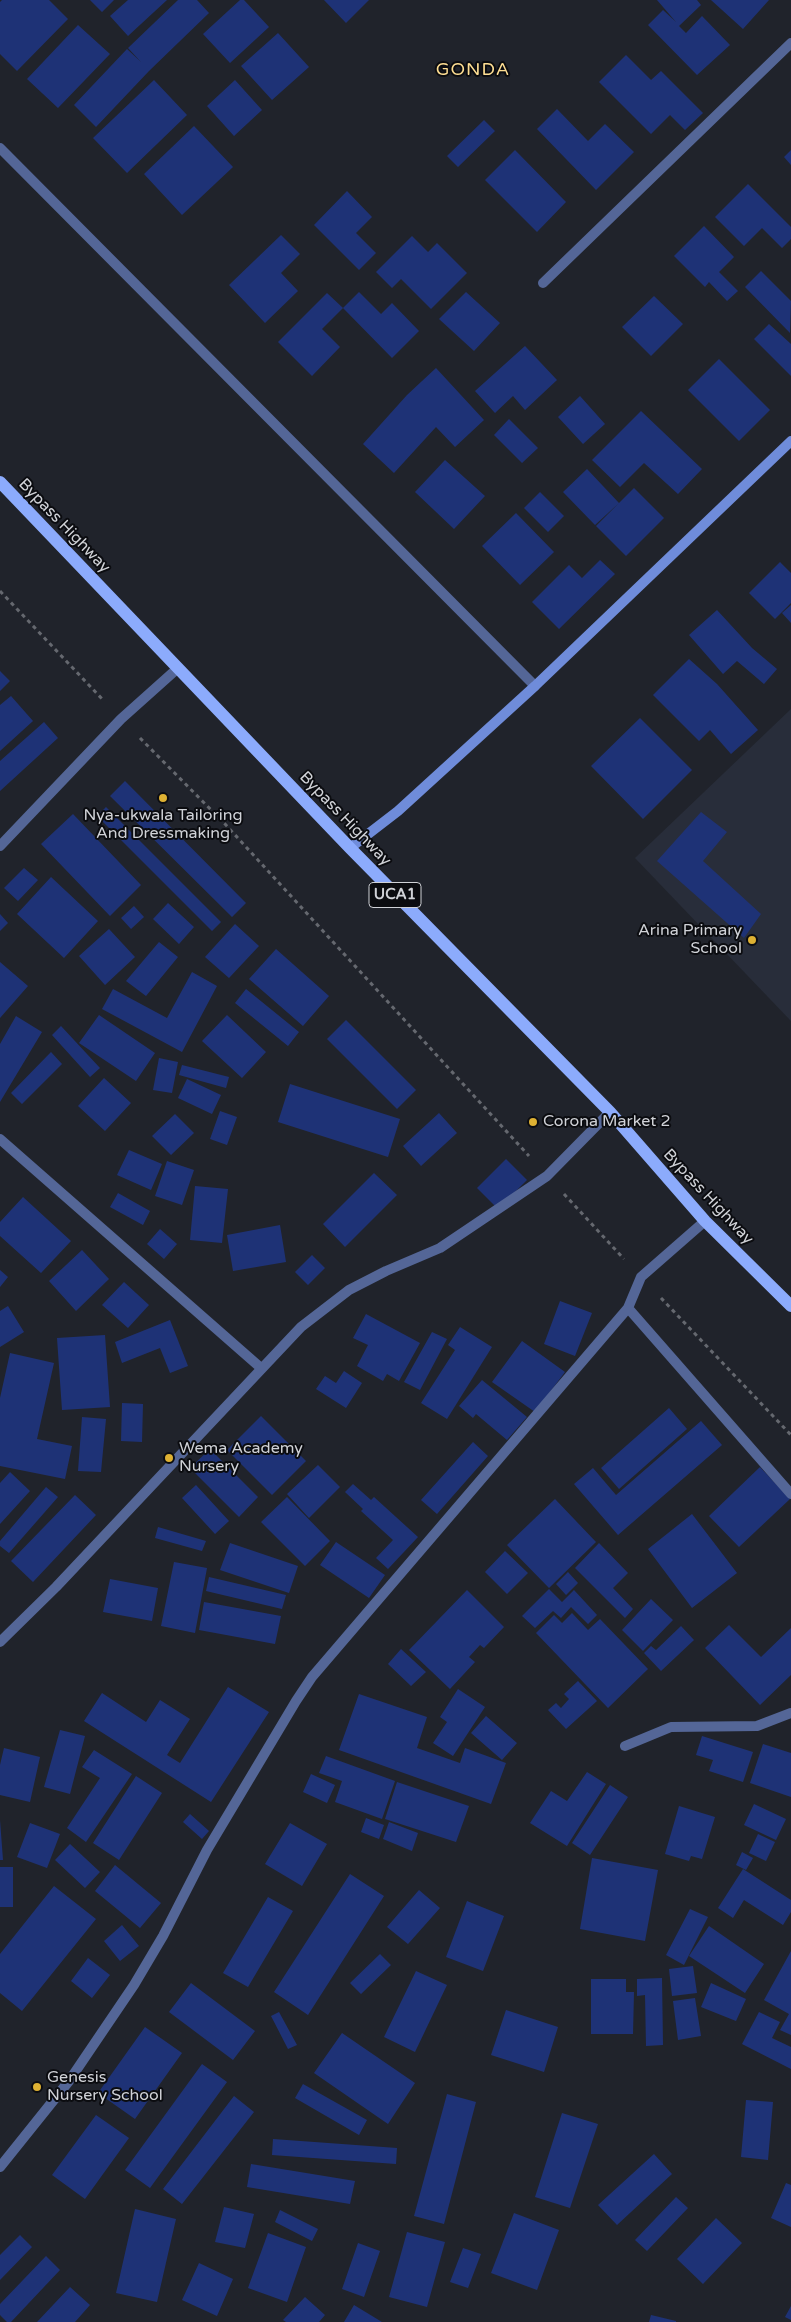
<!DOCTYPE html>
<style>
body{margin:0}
canvas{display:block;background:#20232b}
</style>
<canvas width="791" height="2322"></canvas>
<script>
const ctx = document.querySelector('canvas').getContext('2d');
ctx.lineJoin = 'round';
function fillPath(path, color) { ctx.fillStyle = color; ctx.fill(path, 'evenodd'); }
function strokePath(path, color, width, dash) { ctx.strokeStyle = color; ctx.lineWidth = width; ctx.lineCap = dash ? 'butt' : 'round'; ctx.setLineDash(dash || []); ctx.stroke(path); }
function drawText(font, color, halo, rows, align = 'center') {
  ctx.font = font + ' "Varela Round",sans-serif'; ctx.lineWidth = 4; ctx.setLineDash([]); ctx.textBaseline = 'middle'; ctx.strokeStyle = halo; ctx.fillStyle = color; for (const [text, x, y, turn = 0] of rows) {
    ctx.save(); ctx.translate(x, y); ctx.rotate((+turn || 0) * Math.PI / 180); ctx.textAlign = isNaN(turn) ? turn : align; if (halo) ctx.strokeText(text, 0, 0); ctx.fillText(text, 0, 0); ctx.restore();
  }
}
fillPath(new Path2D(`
 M791,709V1021L635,858Z`), '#282d3a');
fillPath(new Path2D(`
 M2,0H49L68,19L17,71L0,54V2Z
 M90,0H114L102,12Z
 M128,0H167L128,36L110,16Z
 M178,0H197L209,13L149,71L96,127L74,105L127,49L141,62L128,48Z
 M240,0H244L269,27L230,63L203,34Z
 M324,0H369L346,23Z
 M657,0H697L701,5L679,26L686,33L702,16L730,45L697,75L648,25L663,10L676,22Z
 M711,0H769L743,29Z
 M78,25L110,54L58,108L27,79Z
 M278,33L309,67L272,100L241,66Z
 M626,55L651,80L661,71L703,113L685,130L670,115L651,134L599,82Z
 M154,80L187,115L127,173L93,138Z
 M235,80L262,110L234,136L207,106Z
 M557,109L588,141L605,124L634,152L596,190L537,129Z
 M484,120L495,131L458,167L447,156Z
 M194,126L233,167L182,215L144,174Z
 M515,150L566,202L537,232L485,180Z
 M791,150V165L784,157Z
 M748,184L791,227V239L782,248L762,228L744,246L715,217Z
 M347,191L372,217L356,233L376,253L359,270L314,225Z
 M704,226L734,257L719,272L738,291L727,301L709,282L705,287L674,256Z
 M281,235L300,254L281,273L298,291L265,323L229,285Z
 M412,236L428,252L437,243L467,273L431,309L401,279L392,288L376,272Z
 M761,271L791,301L790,333L745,287Z
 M359,292L381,314L392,303L419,331L392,358L343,308Z
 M466,292L500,323L474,351L439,319Z
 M327,293L343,308L322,329L340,347L312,376L278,342Z
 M654,296L683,324L651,356L622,327Z
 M769,324L791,344V376L754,339Z
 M525,346L557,380L525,410L513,396L495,413L475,391Z
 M719,359L770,410L739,441L688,390Z
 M436,368L484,420L455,447L436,427L394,473L363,444L407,395Z
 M580,396L605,424L583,444L558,417Z
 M641,411L702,469L678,494L644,463L620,487L592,460Z
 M509,419L538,448L522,463L494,435Z
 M445,460L485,496L454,529L415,492Z
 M587,469L619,503L595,525L563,492Z
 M634,488L664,518L626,556L596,526Z
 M540,492L564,516L548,532L524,508Z
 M516,513L554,552L520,585L482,546Z
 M600,560L615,574L559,629L532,602L569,565L582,578Z
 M780,562L791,573V603L775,619L749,593Z
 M791,605V623L782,613Z
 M717,610L752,648L777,669L764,684L737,661L723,674L689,635Z
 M689,659L717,684L758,730L731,754L710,730L699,741L653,695Z
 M0,671L10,681L0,691Z
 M11,696L33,721L0,751V705Z
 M640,718L692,770L643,819L591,766Z
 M44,722L58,738L0,791V761Z
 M125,781L246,903L232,917L110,796Z
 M106,807L221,922L212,931L97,816Z
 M701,812L727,832L703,861L761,914L744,938L657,861Z
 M73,814L141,885L110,916L41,844Z
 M24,868L38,880L18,901L4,888Z
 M51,877L98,921L64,958L17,914Z
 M168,903L194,927L179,944L153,919Z
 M134,906L144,917L131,929L121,918Z
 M0,914L8,923L0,931Z
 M235,924L259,946L229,978L205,957Z
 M109,929L135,957L105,985L79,956Z
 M159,942L178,957L146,996L126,981Z
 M276,949L329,996L303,1026L249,979Z
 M0,962L28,986L0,1018Z
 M192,972L217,986L182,1052L102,1009L113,989L167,1018Z
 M246,989L299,1032L288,1046L235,1003Z
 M99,1015L155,1053L136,1081L79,1043Z
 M227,1015L266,1052L242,1078L202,1041Z
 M16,1016L42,1032L0,1102V1044Z
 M346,1020L416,1090L397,1109L327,1039Z
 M61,1026L100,1068L90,1077L52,1035Z
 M51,1052L62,1064L22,1104L11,1093Z
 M159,1058L178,1062L172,1093L153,1090Z
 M182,1065L229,1077L226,1088L179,1075Z
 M104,1078L131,1103L105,1131L78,1106Z
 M187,1079L221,1095L212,1114L178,1098Z
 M290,1084L400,1119L388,1157L278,1122Z
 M220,1111L237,1117L227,1145L210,1139Z
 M439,1113L457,1133L421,1166L403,1146Z
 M175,1114L194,1133L171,1155L152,1136Z
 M129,1150L162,1164L151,1190L117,1175Z
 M506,1159L527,1180L498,1209L477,1188Z
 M167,1161L194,1170L182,1205L155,1196Z
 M374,1173L397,1195L345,1247L323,1224Z
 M195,1186L228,1189L222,1243L190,1240Z
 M118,1193L150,1211L143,1225L110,1207Z
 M23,1197L71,1241L41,1273L0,1236V1222Z
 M280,1225L286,1262L233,1271L227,1235Z
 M160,1229L177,1244L164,1259L147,1244Z
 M82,1250L109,1279L76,1311L49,1281Z
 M312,1255L325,1268L308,1285L295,1272Z
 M0,1270L8,1277L0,1287Z
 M124,1282L149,1305L128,1328L102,1305Z
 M560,1301L592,1313L575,1356L544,1344Z
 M8,1306L24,1332L0,1347V1311Z
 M366,1314L420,1343L399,1381L387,1374L383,1381L357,1366L368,1345L353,1338Z
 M170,1320L188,1366L170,1373L160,1348L122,1363L115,1342Z
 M460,1327L492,1347L447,1419L421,1403L455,1350L448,1345Z
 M432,1332L447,1339L420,1390L404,1382Z
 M105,1335L110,1407L62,1410L57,1338Z
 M522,1341L565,1372L535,1412L492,1382Z
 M10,1353L54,1363L37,1439L72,1446L65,1479L0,1466V1398Z
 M344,1371L362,1383L346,1408L316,1389L325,1376L336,1383Z
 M482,1380L527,1417L507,1440L476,1414L473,1418L459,1406Z
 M122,1403L143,1404L142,1442L121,1441Z
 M669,1408L687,1429L619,1489L601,1468Z
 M261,1416L306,1461L272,1495L227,1450Z
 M82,1417L106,1419L101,1472L78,1471Z
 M701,1421L722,1445L618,1535L574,1484L593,1468L616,1495Z
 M473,1442L488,1456L437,1514L421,1500Z
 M210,1449L258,1497L239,1517L190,1468Z
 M318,1465L340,1487L309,1518L287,1494Z
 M760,1467L790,1499L739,1547L709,1516Z
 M10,1472L30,1491L0,1524V1483Z
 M353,1484L371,1500L374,1497L418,1537L388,1569L376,1558L393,1540L361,1511L363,1509L345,1492Z
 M196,1485L229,1521L215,1534L182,1498Z
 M46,1487L58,1497L9,1553L0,1546V1541Z
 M75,1495L96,1515L33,1582L11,1561Z
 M287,1497L330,1541L305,1566L261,1522Z
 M555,1499L596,1542L549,1588L507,1545Z
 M692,1514L737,1573L692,1608L648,1549Z
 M158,1527L206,1541L202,1551L155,1538Z
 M336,1542L385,1575L369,1598L320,1565Z
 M230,1543L298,1566L289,1593L220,1570Z
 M599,1543L628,1573L613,1588L633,1609L625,1618L575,1568Z
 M505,1551L528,1573L507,1594L485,1572Z
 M174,1562L207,1568L195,1633L161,1626Z
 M568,1572L578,1583L566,1595L556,1584Z
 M209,1577L286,1595L282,1609L206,1591Z
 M110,1579L158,1588L152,1621L103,1612Z
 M549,1589L562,1602L574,1590L597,1615L588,1624L571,1607L561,1618L553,1611L535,1628L522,1616Z
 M467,1590L504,1627L484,1648L480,1645L469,1657L475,1662L450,1689L409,1650Z
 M651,1599L673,1620L643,1651L622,1630Z
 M204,1602L281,1616L275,1644L199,1630Z
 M572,1613L588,1630L600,1619L648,1669L608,1708L536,1633L554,1615L562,1623Z
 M729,1625L761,1657L791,1628V1675L760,1705L705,1648Z
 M681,1626L694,1640L661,1671L644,1653L651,1646L656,1650Z
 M401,1649L426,1672L411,1686L388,1664Z
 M578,1681L597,1701L566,1729L548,1710L556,1703L561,1708L569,1699L564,1694Z
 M228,1687L269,1712L211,1802L84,1721L102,1693L146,1722L160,1700L190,1719L167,1755L180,1763Z
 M458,1689L485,1707L453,1756L433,1743L447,1722L440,1717Z
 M359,1694L427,1717L417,1748L460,1763L465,1748L506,1763L491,1804L339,1750Z
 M486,1716L517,1743L502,1760L471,1733Z
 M60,1730L85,1736L70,1794L44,1787Z
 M702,1736L753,1752L743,1782L709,1771L713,1760L696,1755Z
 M763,1744L791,1753V1797L750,1783Z
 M4,1748L40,1757L30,1802L0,1795V1765Z
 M94,1750L132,1774L86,1842L67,1828L100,1778L82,1767Z
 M326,1756L395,1781L382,1819L335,1802L342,1781L319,1773Z
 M587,1772L606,1784L567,1846L530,1823L551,1791L567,1801Z
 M311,1774L335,1785L327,1803L303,1792Z
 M136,1776L162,1793L119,1860L93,1843Z
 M397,1782L469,1806L456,1842L385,1819Z
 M610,1785L628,1797L590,1855L572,1843Z
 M754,1804L786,1819L776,1840L744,1825Z
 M679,1806L715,1817L702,1859L691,1856L689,1861L665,1854Z
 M190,1814L209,1831L202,1839L183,1822Z
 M366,1818L384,1825L379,1839L361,1832Z
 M0,1820L3,1860H0Z
 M389,1822L418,1833L412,1851L383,1839Z
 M30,1823L60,1834L47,1868L17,1857Z
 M290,1823L327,1844L302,1886L265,1864Z
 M758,1834L775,1842L766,1861L749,1853Z
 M70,1844L100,1872L85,1888L55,1860Z
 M742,1852L753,1858L746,1870L736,1865Z
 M592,1858L658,1870L645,1941L580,1929Z
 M115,1865L161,1903L140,1928L95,1891Z
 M0,1867H13V1907H0Z
 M743,1869L791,1900V1912L783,1925L744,1900L733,1918L718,1908Z
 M350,1874L384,1896L308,2015L274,1992Z
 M54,1886L96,1919L22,2011L0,1993V1954Z
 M419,1890L440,1908L408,1944L387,1927Z
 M268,1897L293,1911L248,1987L223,1973Z
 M467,1901L504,1916L483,1971L446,1957Z
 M690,1909L708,1917L684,1965L666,1955Z
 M122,1925L139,1946L120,1961L104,1941Z
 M709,1926L764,1964L745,1993L689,1956Z
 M791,1951V2035L780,2030L789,2014L764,2000Z
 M380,1954L391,1965L361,1994L350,1983Z
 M88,1958L110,1975L92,1998L71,1981Z
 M693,1966L697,1993L672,1996L669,1969Z
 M416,1971L447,1985L415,2052L384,2037Z
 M662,1978L663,2045L646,2046L645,1995L637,1996V1979Z
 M591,1979H626V1992H634L633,2034H591Z
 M191,1983L255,2031L233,2060L169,2012Z
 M711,1983L746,1999L736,2021L701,2007Z
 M695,1998L701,2036L678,2040L673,2001Z
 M506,2010L558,2027L544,2072L491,2055Z
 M279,2012L297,2045L288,2049L271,2016Z
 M759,2012L780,2022L772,2038L791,2047V2069L742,2044Z
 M145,2027L182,2053L135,2119L98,2093Z
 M342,2033L415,2083L388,2124L314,2073Z
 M202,2064L227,2082L150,2188L125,2170Z
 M303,2084L367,2120L359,2135L295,2098Z
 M447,2094L476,2102L444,2224L414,2216Z
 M234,2096L254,2112L182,2204L163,2189Z
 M746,2100L773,2102L768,2160L741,2157Z
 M562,2113L598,2124L570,2208L535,2197Z
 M96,2115L129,2138L85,2199L52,2175Z
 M273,2139L397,2148L396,2164L272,2155Z
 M654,2154L672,2174L617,2225L598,2205Z
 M251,2164L355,2181L350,2204L247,2187Z
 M786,2183L791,2185V2227L771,2218Z
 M676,2197L688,2208L647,2251L635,2240Z
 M224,2207L254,2214L245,2248L215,2242Z
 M135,2209L176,2219L157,2302L116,2293Z
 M280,2210L318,2229L312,2241L275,2222Z
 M514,2213L559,2230L537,2290L491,2273Z
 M716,2218L742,2243L703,2284L677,2259Z
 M407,2232L445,2242L427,2307L389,2297Z
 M268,2233L306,2247L287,2302L248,2288Z
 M20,2235L32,2247L0,2280V2255Z
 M358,2243L380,2251L364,2297L342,2289Z
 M463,2248L481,2254L468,2288L450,2282Z
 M46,2256L60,2270L11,2322H7L0,2315V2304Z
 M199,2263L233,2279L217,2316L182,2300Z
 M70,2287L90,2305L75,2322H37Z
 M305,2297L325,2315L319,2322H286L283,2320Z
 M354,2305L382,2322H344Z
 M791,2306V2320L785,2317Z
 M651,2315L676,2321V2322H649Z`), '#1e3276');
strokePath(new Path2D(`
 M0,591L104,701
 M140,738L225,824L529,1156
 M564,1194L624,1259
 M661,1298L791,1435`), '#65686f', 3, [4, 4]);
strokePath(new Path2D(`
 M0,148L535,686
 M543,283L791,43
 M0,846L121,719L178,668
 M0,1139L261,1368
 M628,1308L791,1494
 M0,1642L56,1587L301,1327L349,1290L386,1271L440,1248L547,1176L610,1112
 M625,1746L671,1727L757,1726L791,1713
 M0,2167L69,2081L134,1985L163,1936L207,1850L296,1701L312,1677L628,1308L641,1277L705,1221`), '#546697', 10);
strokePath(new Path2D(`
 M350,848L398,811L535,686L791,441`), '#6f8cda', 10);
strokePath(new Path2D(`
 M0,482L350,848L610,1112L705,1221L791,1306`), '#8cabfc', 12);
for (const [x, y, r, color] of [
 [163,798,5,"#deb133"],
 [752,940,5,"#deb133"],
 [533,1122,5,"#deb133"],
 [169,1458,5,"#deb133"],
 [37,2087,5,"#deb133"]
]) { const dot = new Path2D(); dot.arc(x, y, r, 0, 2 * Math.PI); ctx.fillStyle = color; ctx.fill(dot); strokePath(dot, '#0b0c10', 2); }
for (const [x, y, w] of [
 [395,895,52]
]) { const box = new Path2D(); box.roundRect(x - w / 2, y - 12.5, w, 25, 4); ctx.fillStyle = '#0b0c10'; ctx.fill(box); strokePath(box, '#d0d2d7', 1); }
drawText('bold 15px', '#d0d2d7', null, [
 ["UCA1",395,895]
]);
drawText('16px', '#d0d2d7', '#0b0c10', [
 ["Bypass Highway",64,526,46],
 ["Bypass Highway",345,819,46],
 ["Bypass Highway",708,1197,47]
]);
drawText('16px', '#d0d2d7', '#0b0c10', [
 ["Nya-ukwala Tailoring",163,816,"center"],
 ["And Dressmaking",163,834,"center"],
 ["Arina Primary",742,931,"right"],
 ["School",742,949,"right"],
 ["Corona Market 2",543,1122],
 ["Wema Academy",179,1449],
 ["Nursery",179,1467],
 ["Genesis",47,2078],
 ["Nursery School",47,2096]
], 'left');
ctx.letterSpacing = '1px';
drawText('18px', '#fede93', '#0b0c10', [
 ["GONDA",473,70]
]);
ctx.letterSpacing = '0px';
</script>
